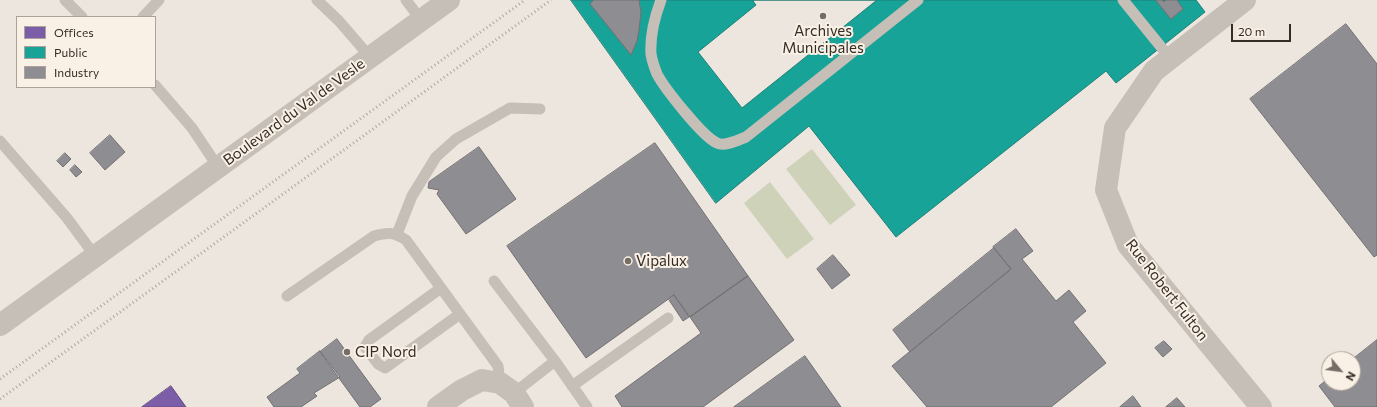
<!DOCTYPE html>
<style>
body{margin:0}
#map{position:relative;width:1377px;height:407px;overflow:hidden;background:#ede6df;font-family:Commissioner,sans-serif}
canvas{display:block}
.legend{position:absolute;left:16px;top:16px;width:140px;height:72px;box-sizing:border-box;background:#faf1e6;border:1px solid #aca299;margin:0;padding:5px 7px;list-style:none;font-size:12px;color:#362c26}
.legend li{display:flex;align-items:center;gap:8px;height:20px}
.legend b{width:20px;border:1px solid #aca299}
.north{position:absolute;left:1321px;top:351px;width:40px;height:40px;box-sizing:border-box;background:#faf1e6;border:1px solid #aca299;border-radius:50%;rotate:119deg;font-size:11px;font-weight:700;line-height:16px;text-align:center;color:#362c26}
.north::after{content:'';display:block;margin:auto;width:14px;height:18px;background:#766d67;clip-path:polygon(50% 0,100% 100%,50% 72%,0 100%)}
.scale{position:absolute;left:1231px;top:24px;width:60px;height:18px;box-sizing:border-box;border:2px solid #362c26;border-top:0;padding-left:5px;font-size:12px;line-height:14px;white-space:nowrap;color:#362c26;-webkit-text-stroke:3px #faf1e6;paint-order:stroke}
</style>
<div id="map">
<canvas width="1377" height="407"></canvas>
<ul class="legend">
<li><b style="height:11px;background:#7b5ea7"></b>Offices</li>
<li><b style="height:11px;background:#17a398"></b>Public</li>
<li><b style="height:11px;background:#8d8d92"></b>Industry</li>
</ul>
<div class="north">N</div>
<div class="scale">20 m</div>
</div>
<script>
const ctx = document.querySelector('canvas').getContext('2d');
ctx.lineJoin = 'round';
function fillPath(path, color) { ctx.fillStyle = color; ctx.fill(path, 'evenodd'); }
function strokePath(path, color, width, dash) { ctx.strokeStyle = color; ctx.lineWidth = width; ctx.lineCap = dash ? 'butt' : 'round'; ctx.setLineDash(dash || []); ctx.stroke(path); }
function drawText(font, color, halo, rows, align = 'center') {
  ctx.font = font + ' Commissioner,sans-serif'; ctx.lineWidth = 4; ctx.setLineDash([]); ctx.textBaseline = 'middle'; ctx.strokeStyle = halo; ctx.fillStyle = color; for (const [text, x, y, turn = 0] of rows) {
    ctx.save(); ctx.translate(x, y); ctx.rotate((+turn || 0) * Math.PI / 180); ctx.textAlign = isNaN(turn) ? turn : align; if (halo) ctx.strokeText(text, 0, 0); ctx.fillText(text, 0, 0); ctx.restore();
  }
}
fillPath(new Path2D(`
 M812,149L856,205L830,225L786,169Z
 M770,182L814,239L787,259L744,203Z`), '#cdd2b8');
const offices = new Path2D(`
 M171,386L186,407H142Z`);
fillPath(offices, '#7b5ea7');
strokePath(offices, '#664f80', 1);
const public = new Path2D(`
 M571,0H1196L1205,12L1116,83L1106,71L896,237L809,126L716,203Z
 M755,0H877L742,108L698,52L756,5L753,1Z`);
fillPath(public, '#17a398');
strokePath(public, '#207f76', 1);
const industry = new Path2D(`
 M594,0H639L641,12L639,30L637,41L631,55L590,4Z
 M1156,0H1162L1164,2L1166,0H1177L1183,9L1171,19Z
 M1346,24L1377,64V255L1374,257L1250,99Z
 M110,135L125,152L105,170L90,153Z
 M655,143L748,276L690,317L674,295L586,358L507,246Z
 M479,147L516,199L466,234L437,194L439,190L428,188L429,182Z
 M65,153L71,159L63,167L57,161Z
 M75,165L82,172L76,177L70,170Z
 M1016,229L1033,251L1022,259L1056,301L1069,290L1086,311L1073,322L1106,363L1051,407H927L892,366L1011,269L993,247Z
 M994,248L1011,269L910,352L893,330Z
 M833,255L850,275L832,289L817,269Z
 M748,276L794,340L703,407H622L615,396L701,333L690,317Z
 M674,295L689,317L683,321L669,300Z
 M337,339L381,399L370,407H360L320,352Z
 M1377,340V407H1335L1319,386L1329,378V383H1353V359Z
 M1164,341L1172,349L1163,357L1155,348Z
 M320,351L340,377L314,393L317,396L301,407H274L267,397L300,373L297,369Z
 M805,356L841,407H734Z
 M1133,396L1141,407H1120Z
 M1177,398L1185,407H1166Z`);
fillPath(industry, '#8d8d92');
strokePath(industry, '#737072', 1);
strokePath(new Path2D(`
 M65,0L82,17
 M317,0L339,21L370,57
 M406,0L421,20
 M661,0C655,16 650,37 651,54C652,60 655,69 657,74C665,89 703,137 717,143C725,147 738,140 746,137L918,0
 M1123,0L1170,58
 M143,17L159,0
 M155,85L192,128L218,167
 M0,141L67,218L95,256
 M397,234L412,196L436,157L456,139L510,108L540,109
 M494,281L555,361
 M441,288L369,340L365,347L378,364L385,368L460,314
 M287,296L374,236C388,232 394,232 406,240L498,366L500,383
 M572,386L668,318
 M514,393L555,361L587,407`), '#c6bfb8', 11);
strokePath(new Path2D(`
 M438,407L462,390L482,380L500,383L514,393L523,407`), '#c6bfb8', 22);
strokePath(new Path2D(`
 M1245,0L1154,71L1115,128L1106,190L1128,245L1261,407
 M0,325L449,0`), '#c6bfb8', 22);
strokePath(new Path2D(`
 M0,379L525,0
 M0,399L551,0`), '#ada7a2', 3, [1, 3]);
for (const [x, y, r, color] of [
 [823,16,4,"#766d67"],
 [628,261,4,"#766d67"],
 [347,352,4,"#766d67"]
]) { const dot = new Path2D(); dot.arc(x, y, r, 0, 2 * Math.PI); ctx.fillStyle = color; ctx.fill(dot); strokePath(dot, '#faf1e6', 1.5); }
drawText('15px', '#362c26', '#faf1e6', [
 ["Archives",823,31,"center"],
 ["Municipales",823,48,"center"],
 ["Vipalux",636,261],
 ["CIP Nord",355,352]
], 'left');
drawText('15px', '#362c26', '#faf1e6', [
 ["Boulevard du Val de Vesle",294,112,-36],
 ["Rue Robert Fulton",1167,290,52]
]);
</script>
